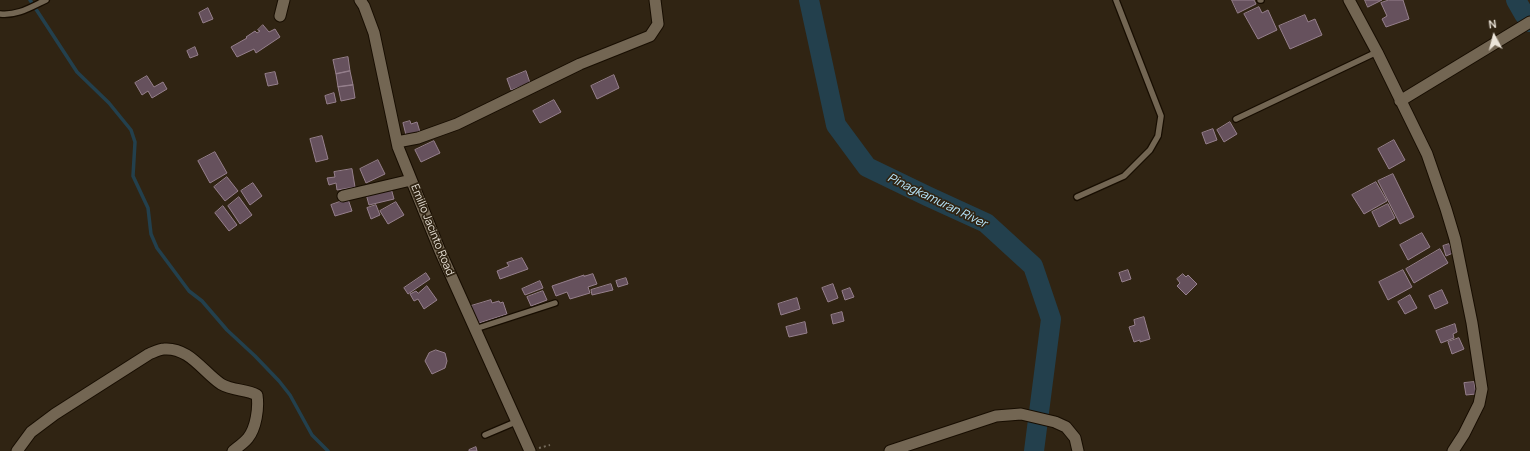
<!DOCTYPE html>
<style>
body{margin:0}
#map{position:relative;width:1530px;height:451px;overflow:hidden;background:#302413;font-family:Manrope,sans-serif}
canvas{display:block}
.north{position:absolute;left:1474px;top:16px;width:40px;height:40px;-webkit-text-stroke:3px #302413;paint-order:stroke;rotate:353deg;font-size:11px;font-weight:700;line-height:16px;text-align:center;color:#ece5da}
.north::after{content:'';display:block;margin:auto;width:14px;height:18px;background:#ece5da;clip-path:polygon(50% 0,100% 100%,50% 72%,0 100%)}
</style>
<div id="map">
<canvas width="1530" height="451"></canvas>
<div class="north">N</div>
</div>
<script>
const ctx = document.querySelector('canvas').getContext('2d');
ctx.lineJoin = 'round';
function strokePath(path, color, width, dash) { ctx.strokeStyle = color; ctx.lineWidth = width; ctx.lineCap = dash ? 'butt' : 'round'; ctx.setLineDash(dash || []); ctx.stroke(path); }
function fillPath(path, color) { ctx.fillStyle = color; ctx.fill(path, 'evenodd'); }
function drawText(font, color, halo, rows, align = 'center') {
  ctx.font = font + ' Manrope,sans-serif'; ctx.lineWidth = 3.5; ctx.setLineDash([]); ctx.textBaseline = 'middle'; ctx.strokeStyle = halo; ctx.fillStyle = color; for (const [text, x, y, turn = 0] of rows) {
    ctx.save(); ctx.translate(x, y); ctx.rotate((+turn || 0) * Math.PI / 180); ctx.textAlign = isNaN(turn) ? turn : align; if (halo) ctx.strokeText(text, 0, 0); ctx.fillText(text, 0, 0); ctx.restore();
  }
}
strokePath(new Path2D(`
 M30,0L77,72L109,103L131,130L135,142L133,176L148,208L151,234L157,248L189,291L202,301L227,330L255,356L279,381L290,395L312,435L328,451`), '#23404d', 3.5);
strokePath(new Path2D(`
 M809,0L836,125L867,167L927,196L986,223L1033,266L1051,319L1034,451
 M1516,0L1524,14L1530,22`), '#23404d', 20);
const building = new Path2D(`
 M1232,0H1254L1256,4L1238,13Z
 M1365,0H1382L1368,7Z
 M1389,0H1403L1409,19L1386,27L1382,19L1387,16L1381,3Z
 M1259,7L1262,13L1268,10L1277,30L1258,39L1244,14Z
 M208,8L213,19L203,23L199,13Z
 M1305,15L1308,22L1315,19L1322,35L1290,49L1279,26Z
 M263,25L269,32L275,29L280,37L256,53L254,49L237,57L231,47L247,38L246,37L255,31L257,33L260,31L258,30Z
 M195,47L198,55L190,58L187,51Z
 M348,57L350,71L336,74L333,60Z
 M350,71L353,85L338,87L336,74Z
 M526,71L530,83L511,90L507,79Z
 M275,72L278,84L268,86L265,74Z
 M614,75L619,88L597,99L591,86Z
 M147,76L154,87L163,82L167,89L152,98L148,91L142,95L135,83Z
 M353,85L355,98L341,101L338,87Z
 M334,93L336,102L327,104L325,96Z
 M554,100L561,112L540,123L533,111Z
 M410,121L411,124L417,122L420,132L406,135L403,123Z
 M1230,122L1237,134L1224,142L1217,130Z
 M1213,129L1217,140L1206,144L1202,133Z
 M322,136L328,159L316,162L310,139Z
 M1394,140L1405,160L1389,169L1378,149Z
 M434,141L440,153L421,162L415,150Z
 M215,152L227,173L210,183L198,161Z
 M378,160L385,174L366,183L360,169Z
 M352,169L355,187L337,190L336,183L329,185L327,178L335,177L334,172Z
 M1393,174L1414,217L1400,224L1378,181Z
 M227,177L238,191L225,201L214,187Z
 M1376,182L1387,201L1364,214L1352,195Z
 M253,183L262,196L250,205L241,191Z
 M391,188L394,199L369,205L366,194Z
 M239,197L252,215L240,224L228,206Z
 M348,199L352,211L335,216L331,205Z
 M396,202L404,215L388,224L380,211Z
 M1388,204L1395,218L1379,227L1372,212Z
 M376,205L380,215L371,219L367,208Z
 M223,206L237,225L229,231L215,213Z
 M1422,233L1430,247L1408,260L1400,245Z
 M1449,244L1453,253L1446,256L1443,246Z
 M1440,249L1448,263L1414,283L1406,269Z
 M522,258L528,269L500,279L497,271L509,266L507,263Z
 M1128,270L1131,279L1122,282L1119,273Z
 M1403,270L1412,287L1388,300L1379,282Z
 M426,273L430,279L408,294L404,288Z
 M593,274L597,284L588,287L590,293L570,299L567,292L556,296L552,286L584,275V276Z
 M1183,274L1186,277L1188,275L1197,284L1186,295L1177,286L1180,283L1177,279Z
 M626,278L628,284L618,287L616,281Z
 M540,281L543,288L525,295L522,289Z
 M611,284L613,290L592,295L591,290Z
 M833,284L838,298L828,302L822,288Z
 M427,286L437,300L424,309L418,299L414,301L410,294L416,291L418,293Z
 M850,288L854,297L845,300L842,291Z
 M1442,290L1448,303L1435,309L1429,296Z
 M543,291L547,300L531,306L527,297Z
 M1410,295L1417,308L1405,314L1398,302Z
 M797,298L800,309L781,315L778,304Z
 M491,300L492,303L499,301L500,303L503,302L507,314L476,324L471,306Z
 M842,312L844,321L833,324L831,315Z
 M1144,317L1150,339L1140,342V340L1134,342L1129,327L1135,325L1134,320Z
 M805,322L807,333L789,337L786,327Z
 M1455,324L1457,332L1453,334L1454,338L1441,343L1436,331Z
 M1459,338L1464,349L1452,354L1448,342Z
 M436,350L445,353L447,361L445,368L432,374L425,361L429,353Z
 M1474,382L1476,394L1466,395L1464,383Z
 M476,447L477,451H469V450Z`);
fillPath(building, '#66515d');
strokePath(building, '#96808d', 1);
const service = new Path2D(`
 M1260,0H1261
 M0,14C17,16 31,7 46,0
 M1236,119L1377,52
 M1077,197L1124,176L1150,150L1158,136L1161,116L1116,0
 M475,329L555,303
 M485,435L518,421`);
const minor = new Path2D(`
 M360,0L364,6L374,33L398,147L440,251L530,451
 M1349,0L1377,52L1427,154L1446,209L1455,239L1472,323L1482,389L1479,404L1464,434L1453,451
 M280,16L284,0
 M1400,101L1530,22
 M397,142L418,138L457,124L580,64L650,36L658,24L655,0
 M343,196L411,180
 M17,451L31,432L55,414L149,354C154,352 160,349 164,349C189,347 203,372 221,384C233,391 246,389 257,395C259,408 256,428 248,438C244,443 238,447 233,451
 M890,451L996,416L1021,414L1055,422L1066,427L1075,438L1078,451`);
strokePath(service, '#170d01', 8);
strokePath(minor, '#170d01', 13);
strokePath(new Path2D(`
 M539,448L550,445`), '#756b5c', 2, [2, 3]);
strokePath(service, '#736653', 5.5);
strokePath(minor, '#736653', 11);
drawText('11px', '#ece5da', '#302413', [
 ["Emilio Jacinto Road",432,230,68]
]);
drawText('italic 12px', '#b8e8fe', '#302413', [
 ["Pinagkamuran River",937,201,26]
]);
</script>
